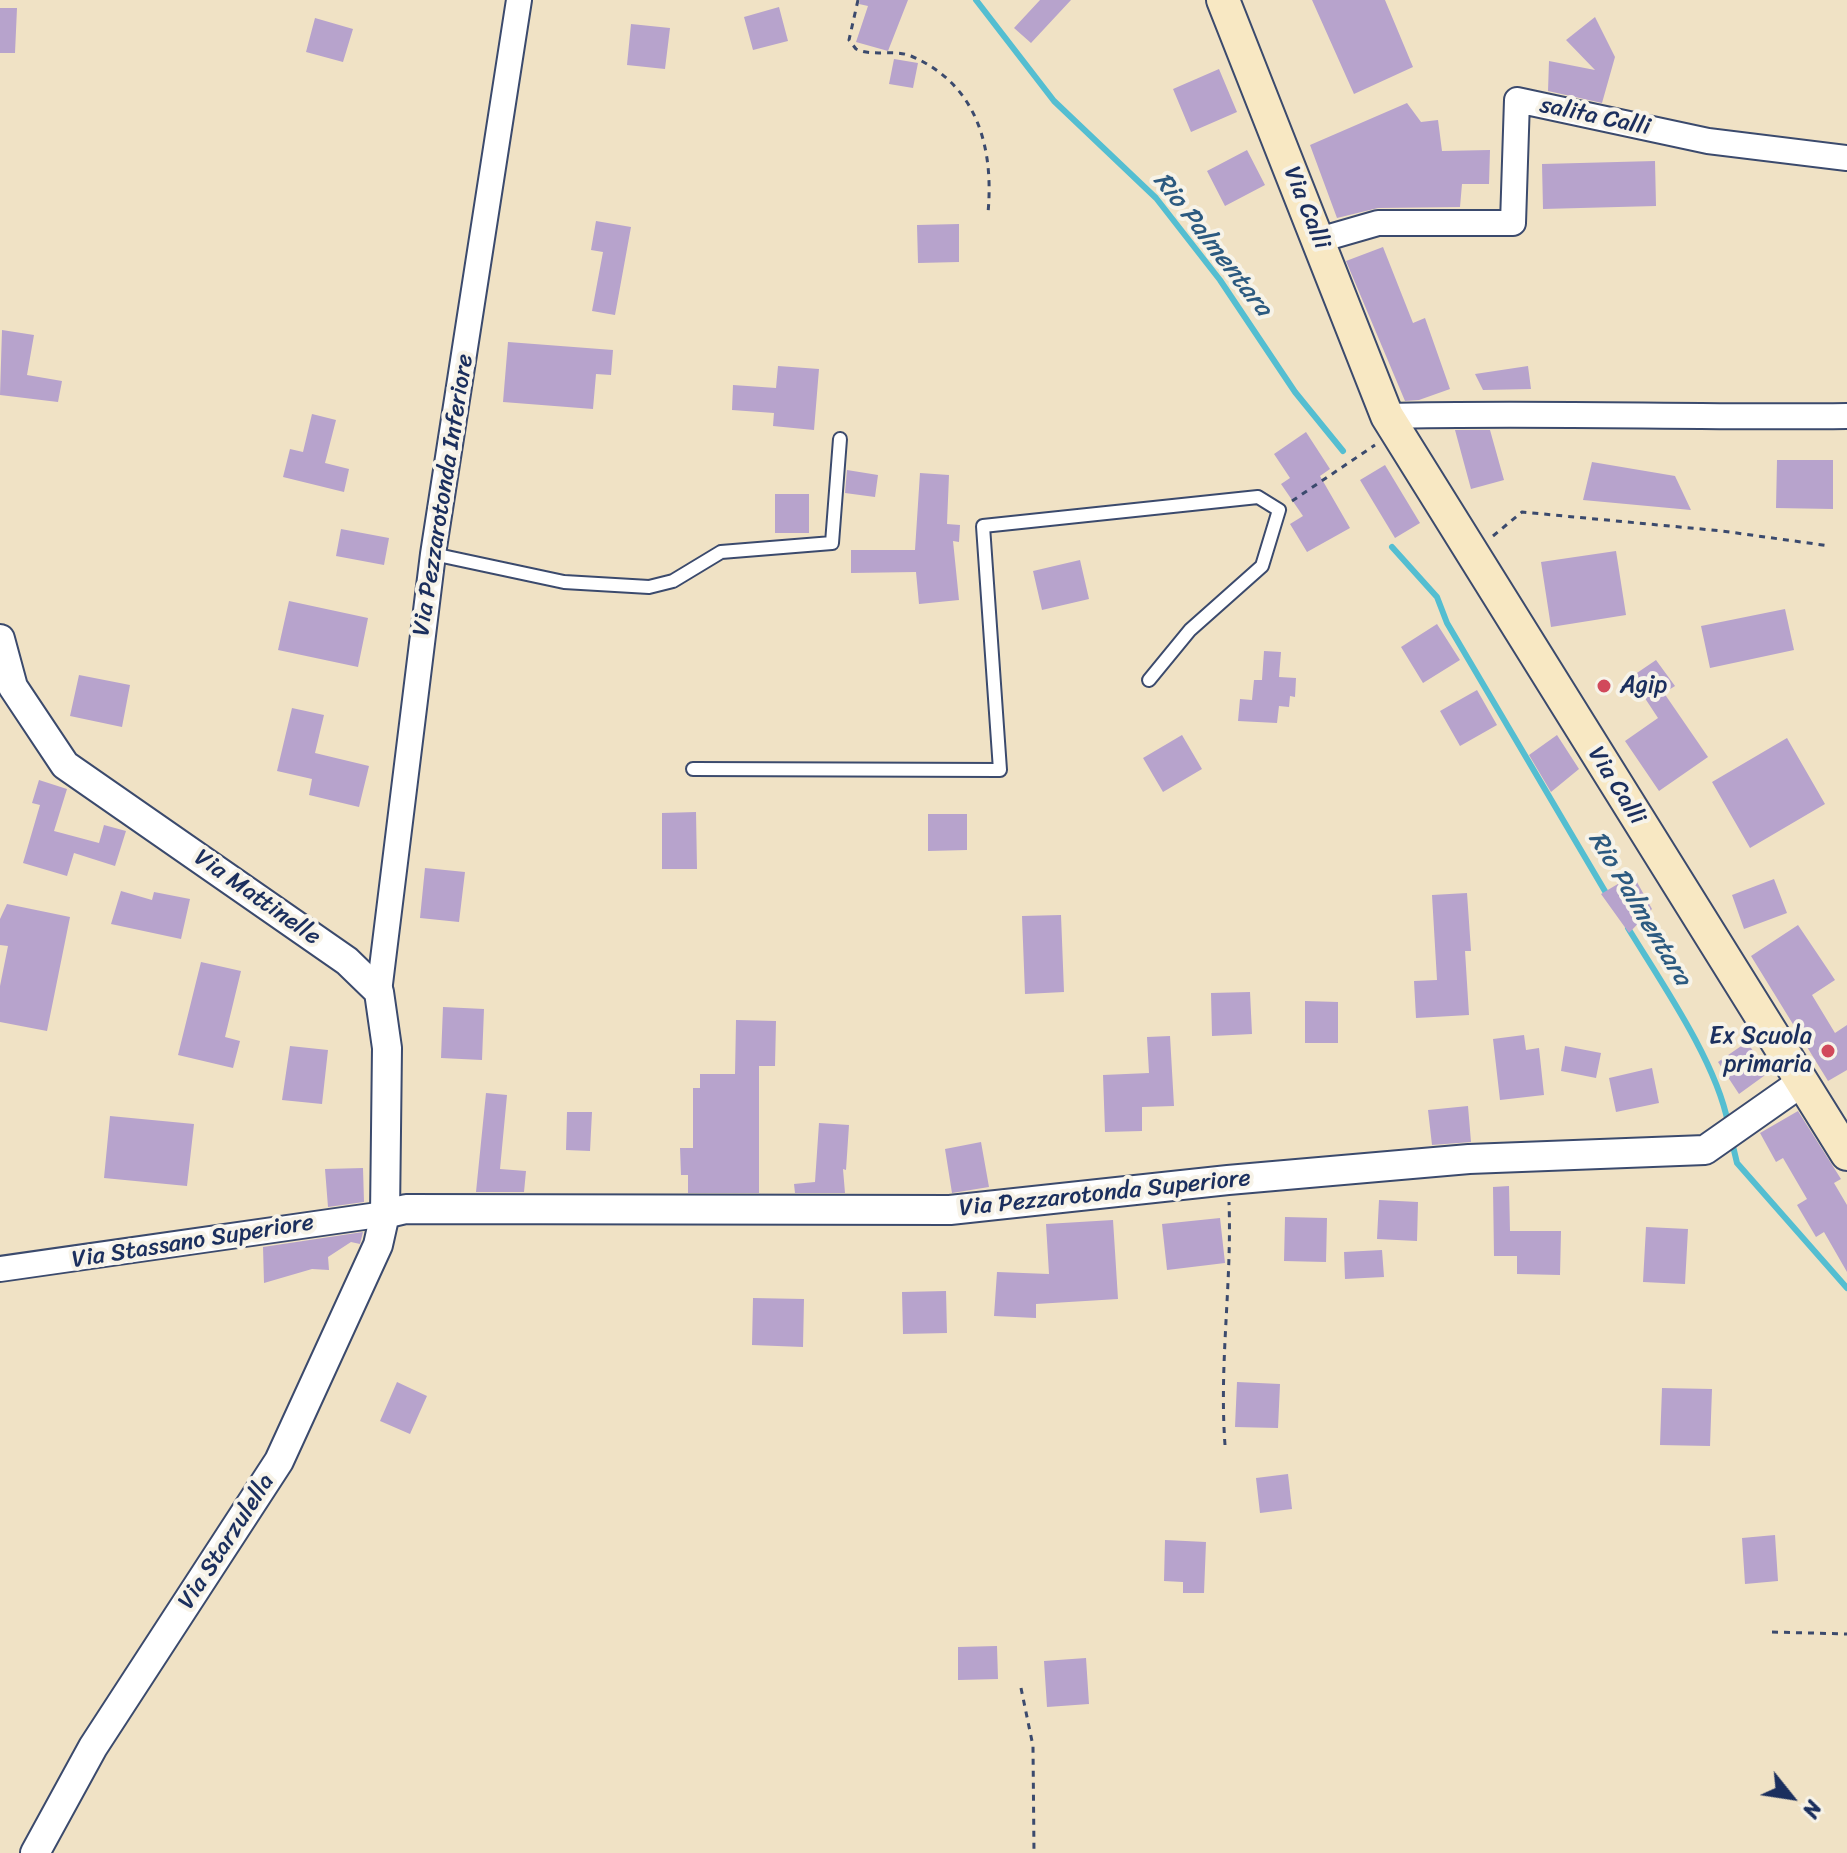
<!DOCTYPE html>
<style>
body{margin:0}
#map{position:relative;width:1847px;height:1853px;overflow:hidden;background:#f0e2c5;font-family:Sriracha,sans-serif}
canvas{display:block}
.north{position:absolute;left:1751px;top:1757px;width:80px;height:80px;-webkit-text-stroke:6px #f7f3e8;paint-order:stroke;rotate:120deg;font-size:22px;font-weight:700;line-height:32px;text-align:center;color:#1b2f5e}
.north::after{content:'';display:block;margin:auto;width:28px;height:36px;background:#1b2f5e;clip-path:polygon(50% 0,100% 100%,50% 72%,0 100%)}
</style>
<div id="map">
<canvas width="1847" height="1853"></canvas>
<div class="north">N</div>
</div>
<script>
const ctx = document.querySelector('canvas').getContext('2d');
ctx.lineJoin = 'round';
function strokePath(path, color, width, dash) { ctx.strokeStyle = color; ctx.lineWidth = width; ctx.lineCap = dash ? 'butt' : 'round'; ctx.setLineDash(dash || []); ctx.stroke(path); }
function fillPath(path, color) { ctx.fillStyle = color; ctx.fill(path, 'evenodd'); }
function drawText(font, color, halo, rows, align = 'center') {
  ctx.font = font + ' Sriracha,sans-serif'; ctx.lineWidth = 8; ctx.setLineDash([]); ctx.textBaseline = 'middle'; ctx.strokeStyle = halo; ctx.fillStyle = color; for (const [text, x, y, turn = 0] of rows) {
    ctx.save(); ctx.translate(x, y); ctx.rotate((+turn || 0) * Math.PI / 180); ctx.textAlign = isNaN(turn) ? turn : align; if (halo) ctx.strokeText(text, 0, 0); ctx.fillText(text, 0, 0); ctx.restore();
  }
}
strokePath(new Path2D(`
 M976,0L1054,101L1156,198L1220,280L1295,392L1343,451
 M1392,547L1437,597L1447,623L1609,898
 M1628,928C1661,982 1716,1061 1728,1123
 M1732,1142L1737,1163L1847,1288`), '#54bed1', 6);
fillPath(new Path2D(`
 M860,0H908L888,51L856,42L868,6L859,4Z
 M1040,0H1071L1031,43L1014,28Z
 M1312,0H1385L1413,67L1354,94Z
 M779,7L788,41L753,50L744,17Z
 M0,8H17L15,53H0Z
 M1595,17L1615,57L1602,103L1548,91L1549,61L1595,70L1566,40Z
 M315,18L353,29L343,62L306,52Z
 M631,24L670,28L665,69L627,65Z
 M894,59L918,63L913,88L889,84Z
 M1219,69L1237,112L1191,132L1173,89Z
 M1407,103L1421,122L1438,120L1442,151L1490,150L1489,184H1462L1460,207L1378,208L1337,218L1310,145Z
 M1247,150L1265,185L1225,206L1207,171Z
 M1655,161L1656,206L1543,209L1542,164Z
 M596,221L631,227L615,315L592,311L603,252L591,250Z
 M959,224V262L918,263L917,225Z
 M1383,247L1413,323L1425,318L1450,389L1419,400L1405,401L1346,261Z
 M2,330L34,335L27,375L62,381L58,402L0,395Z
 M508,342L613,350L611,375L596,374L593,409L503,402Z
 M778,366L819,369L814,430L773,426L774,413L732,410L733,385L776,388Z
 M1528,366L1531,389L1483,390L1475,374Z
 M312,414L336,420L325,463L349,469L344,492L283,477L290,449L303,452Z
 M1455,430H1490L1504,480L1471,489Z
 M1306,432L1330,469L1320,476L1350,528L1307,552L1290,524L1303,516L1281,484L1290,478L1274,454Z
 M1777,460H1833V509L1776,508Z
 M1592,462L1675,476L1691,510L1583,500Z
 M1385,465L1420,523L1395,538L1360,480Z
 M847,470L878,475L875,497L845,493Z
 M920,473L949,475L947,524L960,525L959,542L953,541L959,600L919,604L916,572L851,573V550H915Z
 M775,494H809V533H775Z
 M341,529L389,538L384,565L336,556Z
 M1616,551L1626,615L1551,627L1541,562Z
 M1080,560L1089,599L1042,610L1033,571Z
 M289,601L368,618L358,667L278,650Z
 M1785,609L1794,650L1710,668L1701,626Z
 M1437,624L1460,660L1423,683L1401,647Z
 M1264,651L1281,652L1279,677L1296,678L1295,697L1290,696L1289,707L1279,706L1277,723L1238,721L1240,699L1252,700L1254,680H1262Z
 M1656,660L1675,686L1664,693L1708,757L1659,791L1625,741L1658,718L1631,677Z
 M79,675L130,685L122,727L70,716Z
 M1477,690L1497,725L1460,746L1440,711Z
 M292,708L324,715L315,753L369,766L359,807L309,795L312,779L277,771Z
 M1182,735L1202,769L1163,792L1143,758Z
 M1557,735L1579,769L1551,792L1529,755Z
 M1787,738L1825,804L1750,848L1712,782Z
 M39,780L67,789L54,831L99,843L104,825L126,831L115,866L74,853L67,876L23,863L40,805L32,803Z
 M696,812L697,869H662V813Z
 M928,814H967V850L928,851Z
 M425,868L465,872L459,922L420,918Z
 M1633,875L1652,909L1629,933L1601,894Z
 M1774,879L1787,913L1744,929L1732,895Z
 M121,891L152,900L154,892L190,899L181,939L111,924Z
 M1467,893L1471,951H1465L1469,1015L1416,1018L1414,981L1437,980L1432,895Z
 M7,904L70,917L47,1031L0,1022V986L8,946L0,945V919Z
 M1061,915L1064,992L1025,994L1022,916Z
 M1798,925L1835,980L1812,995L1835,1033L1847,1025V1070L1828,1081L1751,956Z
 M201,962L241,971L225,1037L240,1041L233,1068L178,1055Z
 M1250,992L1252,1034L1212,1036L1211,993Z
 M1305,1001L1338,1002V1043H1305Z
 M443,1007L484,1009L482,1060L441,1058Z
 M736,1020L776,1021L775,1066H759V1193H688V1175H681L680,1148H693V1088H700V1074H735Z
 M1524,1035L1526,1050L1539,1048L1544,1095L1500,1100L1493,1039Z
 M1170,1036L1174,1106L1142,1107V1131L1105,1132L1103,1075L1149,1073L1147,1037Z
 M1747,1042L1768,1073L1739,1094L1718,1062Z
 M290,1046L328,1050L322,1104L282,1100Z
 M1565,1046L1601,1053L1596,1078L1561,1071Z
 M1652,1068L1659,1103L1616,1112L1609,1078Z
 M486,1093L507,1095L500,1169L526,1171L524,1192H476Z
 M1468,1106L1471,1142L1432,1145L1428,1110Z
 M1798,1111L1841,1179L1834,1183L1847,1205V1272L1824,1232L1816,1237L1797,1205L1807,1199L1783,1158L1776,1162L1760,1133Z
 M567,1112H592L590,1151L566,1150Z
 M110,1116L194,1124L187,1186L104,1178Z
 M819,1123L849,1125L846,1170L843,1169L845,1193H795L794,1184L815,1182Z
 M981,1142L989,1187L952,1193L945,1149Z
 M363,1168L364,1202L328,1207L325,1169Z
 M1509,1186L1510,1231H1561L1560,1275L1517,1274V1256H1494L1493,1187Z
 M1379,1200L1418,1202L1417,1241L1377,1239Z
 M1285,1217L1327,1218L1326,1262L1284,1261Z
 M1220,1218L1225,1263L1167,1270L1162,1224Z
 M1113,1220L1118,1299L1036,1304V1318L994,1316L997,1272L1049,1274L1046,1224Z
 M1646,1227L1688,1229L1685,1284L1643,1282Z
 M363,1232L360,1244L351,1242L328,1257L329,1270L312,1269L264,1283L263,1247Z
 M1382,1250L1384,1277L1345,1279L1344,1252Z
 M946,1291L947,1333L903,1334L902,1292Z
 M753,1298L804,1299L803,1347L752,1345Z
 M397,1382L427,1396L410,1434L380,1421Z
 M1237,1382L1280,1384L1278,1428L1235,1427Z
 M1662,1388L1712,1389L1710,1446L1660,1445Z
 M1288,1474L1292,1509L1260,1513L1256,1478Z
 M1775,1535L1778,1581L1745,1584L1742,1538Z
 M1165,1540L1206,1542L1204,1593H1183V1582L1164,1581Z
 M997,1646L998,1679L958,1680V1647Z
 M1086,1658L1089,1704L1047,1707L1044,1661Z`), '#b7a3cc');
const service = new Path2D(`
 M433,554L564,582L649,587L673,581L721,552L832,543L840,439
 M693,769L1000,770L983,526L1258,497L1279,510L1262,566L1190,630L1149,680`);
const minor = new Path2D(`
 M1319,240L1378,223H1513L1517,100L1708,141L1847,158
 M1387,416C1541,412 1694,418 1847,416
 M379,992L433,554L519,0
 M0,1269L385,1214`);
const tertiary = new Path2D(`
 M0,639L13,687L65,765L347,961L379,992L387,1048L385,1214L378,1245L279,1461L93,1747L35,1853
 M385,1214L406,1209L950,1210L1228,1180L1469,1159L1705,1150L1802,1082`);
const secondary = new Path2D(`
 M1223,0L1387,416L1847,1154`);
strokePath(service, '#3b4a6d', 16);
strokePath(minor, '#3b4a6d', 28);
strokePath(tertiary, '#3b4a6d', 32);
strokePath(secondary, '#3b4a6d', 36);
strokePath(new Path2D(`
 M858,0L849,40L856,49C872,57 894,49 911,56C977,84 994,147 988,213
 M1292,501L1375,445
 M1493,536L1522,512L1722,531L1830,546
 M1225,1445C1219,1364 1232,1283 1229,1202
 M1772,1632L1847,1634
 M1021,1688L1033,1746L1034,1853`), '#3b4a6d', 3, [6, 6]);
strokePath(service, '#fff', 12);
strokePath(minor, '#fff', 24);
strokePath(tertiary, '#fff', 28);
strokePath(secondary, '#f8e8c3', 32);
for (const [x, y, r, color] of [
 [1604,686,8,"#d1495b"],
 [1828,1051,8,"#d1495b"]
]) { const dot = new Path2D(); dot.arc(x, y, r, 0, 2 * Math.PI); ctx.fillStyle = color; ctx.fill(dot); strokePath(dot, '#f7f3e8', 3); }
drawText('24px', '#1b2f5e', '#f7f3e8', [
 ["salita Calli",1595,117,12],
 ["Via Calli",1306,208,68],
 ["Via Pezzarotonda Inferiore",444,495,-81],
 ["Via Calli",1616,786,58],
 ["Via Mattinelle",257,898,35],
 ["Via Pezzarotonda Superiore",1105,1194,-6],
 ["Via Stassano Superiore",193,1242,-9],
 ["Via Starzulella",227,1542,-57]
]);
drawText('24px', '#1b2f5e', '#f7f3e8', [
 ["Agip",1620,686],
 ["Ex Scuola",1812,1037,"right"],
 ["primaria",1812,1065,"right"]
], 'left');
drawText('italic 26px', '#2c5a80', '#f7f3e8', [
 ["Rio Palmentara",1212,245,52],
 ["Rio Palmentara",1639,909,59]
]);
</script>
